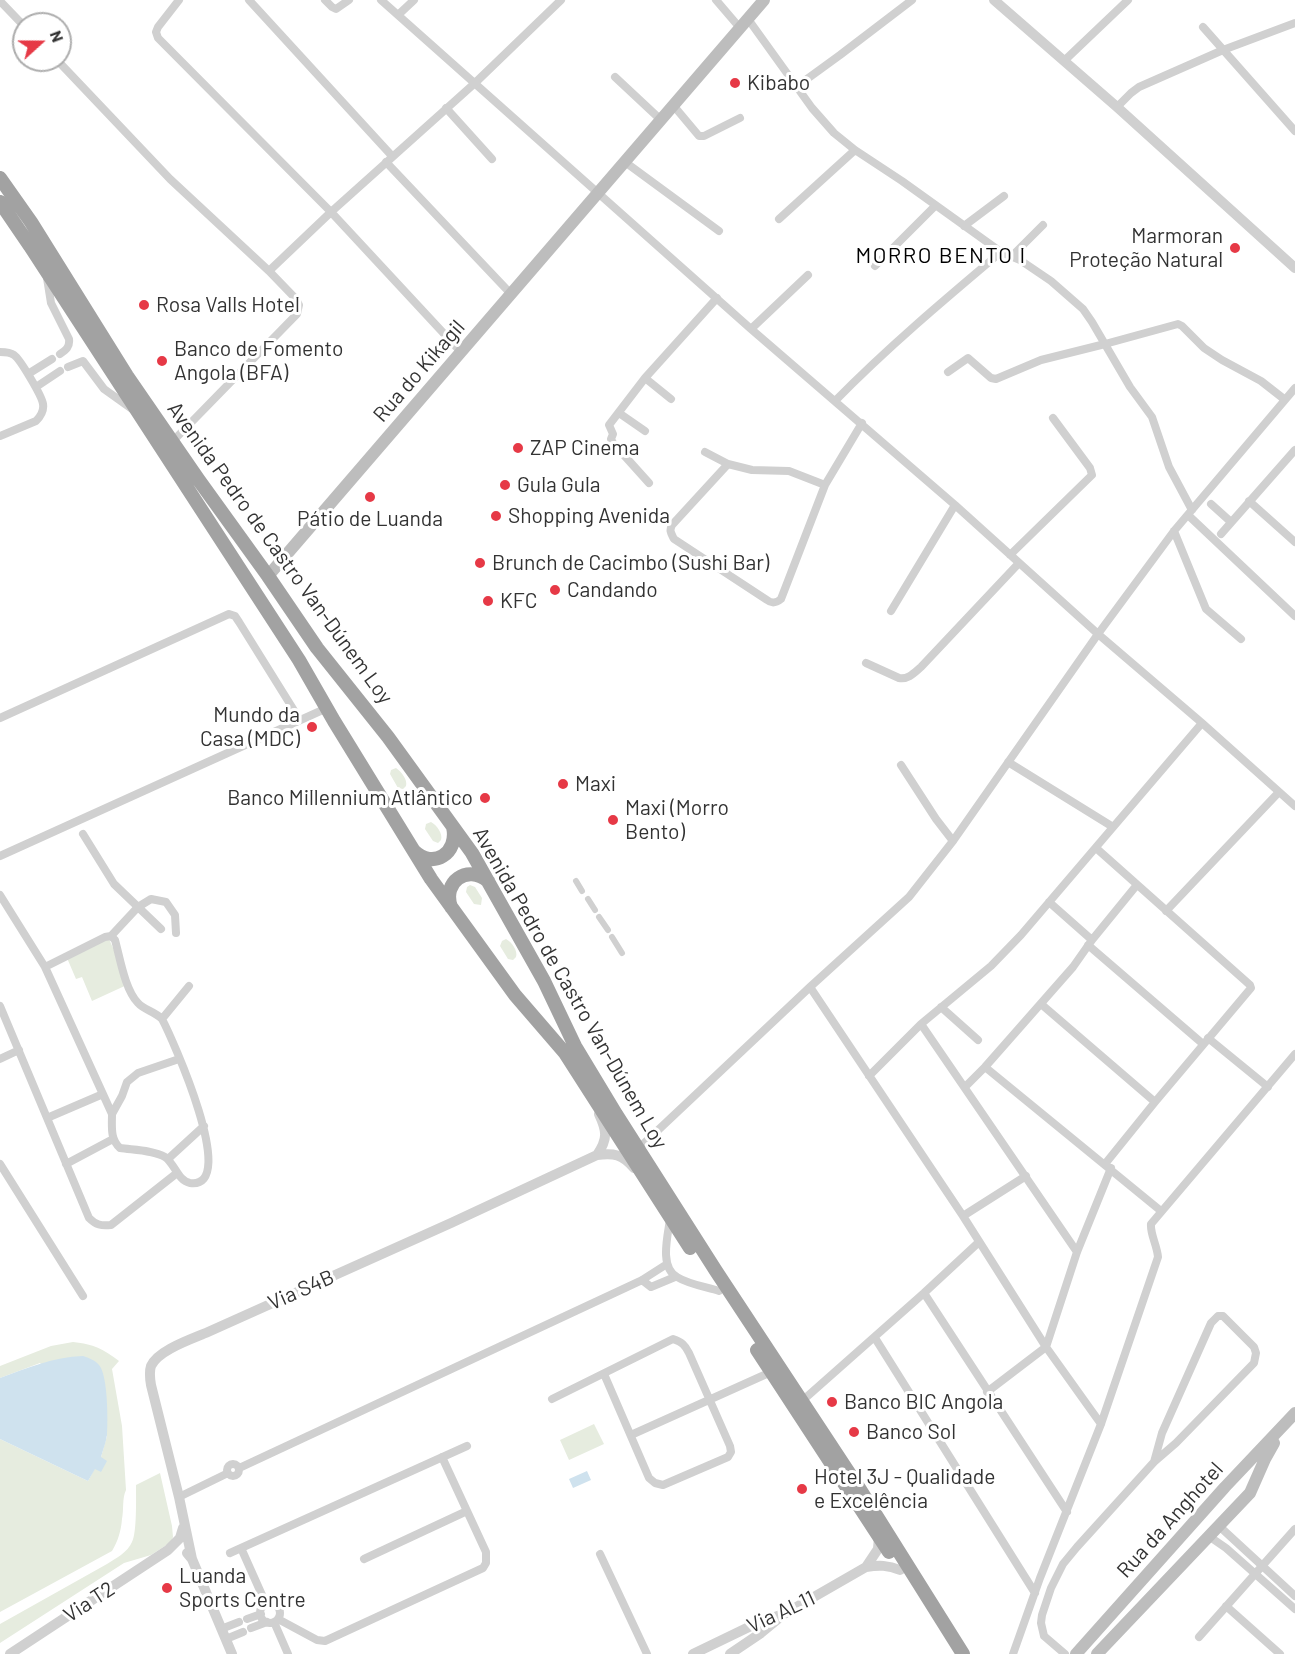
<!DOCTYPE html>
<meta charset="utf-8">
<style>
body{margin:0}
#map{position:relative;width:1295px;height:1654px;overflow:hidden;background:#fff;font-family:Barlow,sans-serif}
canvas{display:block}
.north{position:absolute;left:12px;top:12px;width:60px;height:60px;box-sizing:border-box;background:#fff;border:2px solid #adadad;border-radius:50%;rotate:69deg;font-size:16px;font-weight:700;line-height:24px;text-align:center;color:#333}
.north::after{content:'';display:block;margin:auto;width:21px;height:27px;background:#e63946;clip-path:polygon(50% 0,100% 100%,50% 72%,0 100%)}
</style>
<div id="map">
<canvas width="1295" height="1654"></canvas>
<div class="north">N</div>
</div>
<script>
const ctx = document.querySelector('canvas').getContext('2d');
ctx.lineJoin = 'round';
function fillPath(path, color) { ctx.fillStyle = color; ctx.fill(path, 'evenodd'); }
function strokePath(path, color, width, dash) { ctx.strokeStyle = color; ctx.lineWidth = width; ctx.lineCap = dash ? 'butt' : 'round'; ctx.setLineDash(dash || []); ctx.stroke(path); }
function drawText(font, color, halo, rows, align = 'center') {
  ctx.font = font + ' Barlow,sans-serif'; ctx.lineWidth = 6; ctx.setLineDash([]); ctx.textBaseline = 'middle'; ctx.strokeStyle = halo; ctx.fillStyle = color; for (const [text, x, y, turn = 0] of rows) {
    ctx.save(); ctx.translate(x, y); ctx.rotate((+turn || 0) * Math.PI / 180); ctx.textAlign = isNaN(turn) ? turn : align; if (halo) ctx.strokeText(text, 0, 0); ctx.fillText(text, 0, 0); ctx.restore();
  }
}
fillPath(new Path2D(`
 M396,768C401,771 408,780 406,786L403,789L398,788L390,774L391,770Z
 M431,822C437,825 443,834 441,840L438,843L433,841L425,829L426,824Z
 M470,885L475,887L482,898L481,905L474,904L466,892L467,887Z
 M109,939L129,984L92,1001L82,977L76,979L67,958Z
 M506,939C512,942 518,951 516,957L513,960L508,959L500,946L502,941Z
 M73,1342C94,1344 103,1349 119,1361L112,1369L122,1426L126,1490C122,1498 124,1509 122,1519C121,1531 118,1541 112,1551L0,1612V1439L88,1481L101,1457L107,1436L40,1363L0,1378V1366L51,1346Z
 M594,1424L604,1444L569,1460L560,1440Z
 M160,1473L172,1526L173,1537L171,1542L151,1555L124,1563L0,1643V1624L107,1564C115,1559 128,1552 132,1542C137,1533 136,1497 136,1485Z`), '#e6ecdf');
fillPath(new Path2D(`
 M83,1356C89,1358 95,1360 99,1365C108,1375 108,1421 107,1435C106,1442 103,1450 101,1457L107,1461L101,1472L95,1469L88,1481L0,1439V1378C27,1368 53,1357 83,1356Z
 M587,1471L591,1480L573,1488L569,1479Z`), '#cfe2ee');
strokePath(new Path2D(`
 M576,881L582,891
 M588,899L595,910
 M599,917L608,930
 M612,937L622,953`), '#d0d0d0', 6);
strokePath(new Path2D(`
 M179,0L158,27L156,32L158,38L331,212L461,352
 M249,0L392,156
 M325,0L332,7L336,9L349,0
 M381,0L751,329L955,505L1098,634L1202,723L1295,806
 M716,0L740,28
 M0,1L24,26
 M398,15L414,0
 M748,19L812,108L834,133L855,150L902,181L1001,252L1020,260L1051,281L1083,309L1092,322L1130,387L1152,417L1169,467L1192,510
 M1203,27L1295,131
 M57,60L170,179L269,271L296,299L299,305L297,314L173,441
 M1064,61L1128,0
 M615,77L661,120
 M796,87L840,55L912,0
 M673,105L699,136H704L740,118
 M1117,107L1131,93L1139,87L1223,50L1295,23
 M446,108L492,159
 M386,162L511,294
 M625,162L719,231
 M779,219L855,150
 M964,226L1004,196
 M1012,256L1043,225
 M875,266L935,206
 M269,271L331,212L475,83L561,0
 M47,278L51,303L69,339C70,347 66,350 60,354
 M751,329L808,275
 M0,352C4,352 10,352 14,355C20,359 42,396 43,404C44,410 41,416 36,421L0,436
 M68,367L83,361L104,389L132,409
 M948,372L968,358L991,378L996,379L1041,360L1105,344L1178,324L1182,326L1204,348L1222,360L1261,381L1284,399
 M28,374L52,359
 M645,378L671,399
 M36,387L60,371
 M835,401C887,348 944,300 1001,252
 M619,413L645,431
 M705,452L728,464L752,470L789,471L825,485
 M728,464L672,525C669,531 671,533 674,539L767,600C772,604 776,603 781,599L825,485L862,423
 M649,483L613,443L611,439L613,434L609,425L645,378L717,298
 M1249,501L1295,542
 M1211,504L1231,522
 M1188,515L1295,616
 M1174,531L1206,609L1241,639
 M1221,534L1295,450
 M1010,555L1092,475L1090,468L1053,418
 M891,611L955,505
 M866,663L899,678C908,680 915,672 921,667L1019,563
 M0,718L229,614L235,616L239,622L300,720
 M1008,762L1113,827
 M901,765L936,819L953,841
 M83,834L114,884L161,929
 M1096,848L1250,985L1251,988L1155,1102L1105,1164
 M0,856L327,708
 M0,895L45,967L112,1114C112,1127 110,1139 120,1148C134,1150 153,1150 165,1157C175,1164 178,1181 190,1183C241,1190 171,1036 162,1019C154,1011 144,1010 138,1003C125,990 120,958 115,940L111,936
 M1049,902L1092,940
 M1166,911L1279,792
 M1088,945L1203,1044
 M45,967L105,937L111,936L138,907L151,899L166,902L175,915L176,933
 M810,987L963,1216L1046,1347L1101,1424
 M1041,1004L1155,1102
 M0,1006L89,1218C96,1225 101,1226 111,1225L177,1173
 M941,1007L978,1040
 M162,1019L189,986
 M921,1024L1077,1252
 M1208,1038L1268,1087
 M0,1059L19,1050
 M985,1067L1161,1211
 M869,1076L921,1024L991,966L1021,935L1202,723
 M965,1087L985,1067L1073,967L1092,940L1136,886
 M112,1114L122,1096L127,1082L138,1073L179,1059
 M47,1118L103,1094
 M638,1149L810,987L909,897L953,841L1098,634L1174,531L1295,388
 M168,1159L204,1126
 M0,1164L83,1296
 M66,1164L113,1139
 M963,1216L1026,1176
 M670,1219C668,1235 659,1267 677,1277C688,1284 706,1287 719,1291
 M642,1280L651,1287L675,1277
 M924,1293L1067,1512
 M875,1338L1035,1593
 M987,1392L1046,1347L1077,1252L1111,1168
 M552,1399L673,1339C682,1342 685,1345 689,1353L730,1446L731,1452L728,1457L663,1485L655,1483L649,1478L604,1374
 M802,1401L924,1293L979,1242
 M631,1435L771,1372
 M227 1470a6 6 0 1 1 12 0a6 6 0 1 1-12 0Z
 M239,1468L642,1280L667,1264
 M179,1497L228,1473
 M1219,1526L1295,1596
 M1210,1537L1226,1548L1295,1609
 M241,1548L266,1604
 M230,1553L467,1446
 M600,1554L647,1654
 M364,1559L467,1511
 M260 1613a10 10 0 1 1 20 0a10 10 0 1 1-20 0Z
 M1226,1606L1280,1654
 M247,1619L261,1614
 M278,1619L317,1640L325,1641L483,1568L486,1563V1552L442,1457
 M274,1622L288,1654
 M251,1628L267,1622
 M221,1629L239,1622
 M1199,1637L1295,1529
 M226,1639L243,1632
 M1013,1654L1040,1578L1101,1424L1158,1257C1157,1245 1150,1234 1151,1224L1295,1054
 M1065,1654L1044,1636L1041,1623L1042,1615L1051,1588L1063,1564L1077,1547L1154,1462L1176,1443L1254,1363L1256,1353L1254,1347L1223,1316H1218L1211,1323L1162,1433L1154,1462`), '#d0d0d0', 8);
strokePath(new Path2D(`
 M994,0L1117,107L1295,268
 M597,1155C608,1139 607,1131 599,1114
 M187,1553L192,1559L232,1654
 M192,1559L179,1497L151,1385C150,1379 149,1372 151,1366C158,1350 192,1339 208,1332L451,1223L597,1155C614,1153 622,1154 634,1168
 M866,1567L878,1549L879,1537
 M10,1654L168,1550L180,1538L183,1528
 M693,1654L753,1625L786,1613L866,1567C879,1565 888,1565 900,1570
 M730,1654L761,1633L778,1619`), '#d0d0d0', 10);
strokePath(new Path2D(`
 M268,576L764,0
 M1076,1654L1225,1487L1295,1413
 M1097,1654L1250,1493L1265,1459L1274,1443`), '#bdbdbd', 12);
strokePath(new Path2D(`
 M0,178L31,222L127,376L198,479L268,576L317,648L388,737L472,853L544,981L575,1046L616,1114L716,1271L859,1488L963,1654
 M0,202L30,246L299,660L334,721L431,879L515,995L565,1053L690,1248
 M414,851C433,870 459,853 453,827
 M451,907C442,882 467,864 488,881
 M757,1350L889,1552`), '#a2a2a2', 14);
for (const [x, y, r, color] of [
 [735,83,6,"#e63946"],
 [1235,248,6,"#e63946"],
 [144,305,6,"#e63946"],
 [162,361,6,"#e63946"],
 [518,448,6,"#e63946"],
 [505,485,6,"#e63946"],
 [370,497,6,"#e63946"],
 [496,516,6,"#e63946"],
 [480,563,6,"#e63946"],
 [555,590,6,"#e63946"],
 [488,601,6,"#e63946"],
 [312,727,6,"#e63946"],
 [563,784,6,"#e63946"],
 [485,798,6,"#e63946"],
 [613,820,6,"#e63946"],
 [832,1402,6,"#e63946"],
 [854,1432,6,"#e63946"],
 [802,1489,6,"#e63946"],
 [167,1588,6,"#e63946"]
]) { const dot = new Path2D(); dot.arc(x, y, r, 0, 2 * Math.PI); ctx.fillStyle = color; ctx.fill(dot); strokePath(dot, '#fff', 2); }
drawText('21px', '#333', '#fff', [
 ["Kibabo",747,83],
 ["Marmoran",1223,236,"right"],
 ["Proteção Natural",1223,260,"right"],
 ["Rosa Valls Hotel",156,305],
 ["Banco de Fomento",174,349],
 ["Angola (BFA)",174,373],
 ["ZAP Cinema",530,448],
 ["Gula Gula",517,485],
 ["Shopping Avenida",508,516],
 ["Pátio de Luanda",370,519,"center"],
 ["Brunch de Cacimbo (Sushi Bar)",492,563],
 ["Candando",567,590],
 ["KFC",500,601],
 ["Mundo da",300,715,"right"],
 ["Casa (MDC)",300,739,"right"],
 ["Maxi",575,784],
 ["Banco Millennium Atlântico",473,798,"right"],
 ["Maxi (Morro",625,808],
 ["Bento)",625,832],
 ["Banco BIC Angola",844,1402],
 ["Banco Sol",866,1432],
 ["Hotel 3J - Qualidade",814,1477],
 ["e Excelência",814,1501],
 ["Luanda",179,1576],
 ["Sports Centre",179,1600]
], 'left');
drawText('21px', '#333', '#fff', [
 ["Rua do Kikagil",419,371,-49],
 ["Avenida Pedro de Castro Van-Dúnem Loy",280,553,54],
 ["Avenida Pedro de Castro Van-Dúnem Loy",570,988,60],
 ["Via S4B",301,1290,-24],
 ["Rua da Anghotel",1170,1520,-48],
 ["Via T2",89,1602,-33],
 ["Via AL11",781,1612,-25]
]);
ctx.letterSpacing = '1.5px';
drawText('22px', '#000', '#fff', [
 ["MORRO BENTO I",941,256]
]);
ctx.letterSpacing = '0px';
</script>
